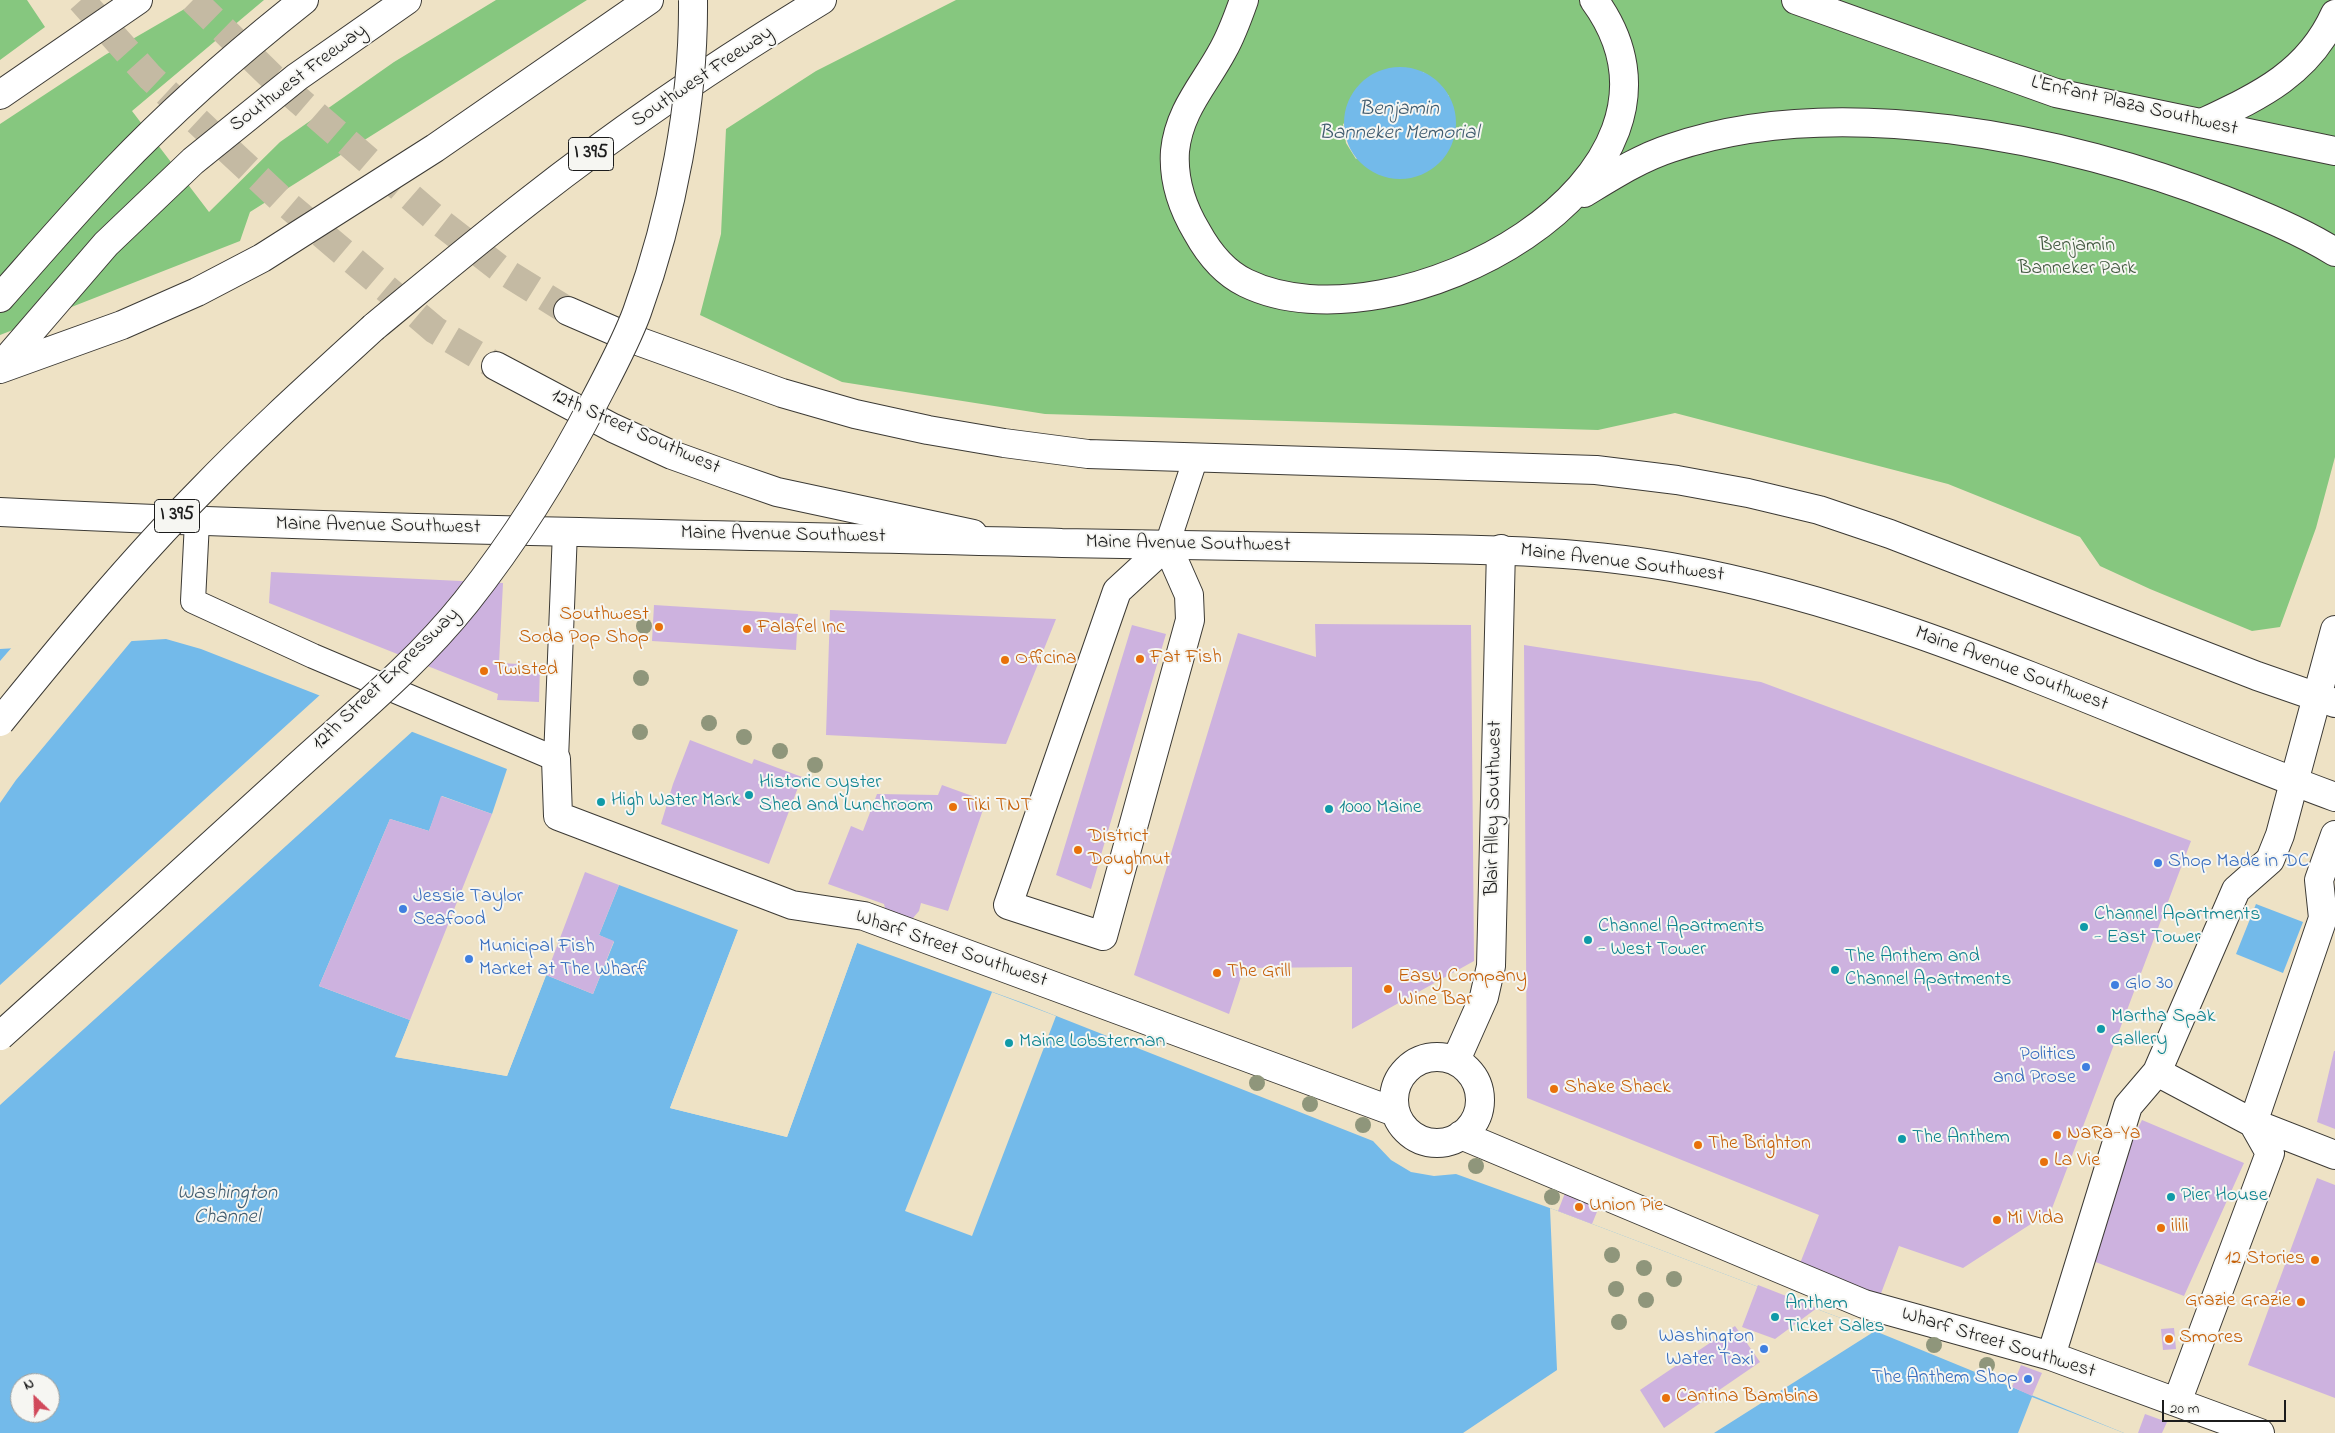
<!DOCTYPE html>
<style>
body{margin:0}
#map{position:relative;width:2335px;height:1433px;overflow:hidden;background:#eee2c5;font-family:"Indie Flower",sans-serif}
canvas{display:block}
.north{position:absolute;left:10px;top:1373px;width:50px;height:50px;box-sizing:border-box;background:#f6f6f2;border:1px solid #9f9f9c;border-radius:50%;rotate:336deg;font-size:14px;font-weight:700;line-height:20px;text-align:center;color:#1c1c1c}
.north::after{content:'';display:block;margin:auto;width:18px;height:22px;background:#d1495b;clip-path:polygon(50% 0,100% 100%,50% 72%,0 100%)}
.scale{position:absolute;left:2162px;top:1400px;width:124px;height:22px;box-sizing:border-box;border:2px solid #1c1c1c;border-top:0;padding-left:6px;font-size:15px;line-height:18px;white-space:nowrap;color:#1c1c1c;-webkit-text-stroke:4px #f6f6f2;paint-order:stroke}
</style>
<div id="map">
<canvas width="2335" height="1433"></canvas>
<div class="north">N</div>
<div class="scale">20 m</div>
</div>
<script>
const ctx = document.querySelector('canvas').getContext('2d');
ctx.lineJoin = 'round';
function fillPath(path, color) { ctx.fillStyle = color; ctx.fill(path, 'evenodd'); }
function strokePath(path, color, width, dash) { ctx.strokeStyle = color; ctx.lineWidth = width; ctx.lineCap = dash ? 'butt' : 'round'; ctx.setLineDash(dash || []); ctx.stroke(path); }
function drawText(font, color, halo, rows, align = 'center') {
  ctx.font = font + ' "Indie Flower",sans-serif'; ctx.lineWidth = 4; ctx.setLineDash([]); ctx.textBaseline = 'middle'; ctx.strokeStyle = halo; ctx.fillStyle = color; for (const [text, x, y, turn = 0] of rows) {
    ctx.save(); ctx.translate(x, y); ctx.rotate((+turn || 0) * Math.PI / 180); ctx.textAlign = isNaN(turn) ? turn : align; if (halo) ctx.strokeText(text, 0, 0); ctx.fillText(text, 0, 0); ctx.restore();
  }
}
fillPath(new Path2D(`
 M0,0H27L45,27L0,60Z
 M200,0H264L132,111L209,212L280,142L394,62L496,0H587L250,212L240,241L0,335V124L105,55Z
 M956,0H2335V457L2316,528L2280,627L2252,631L2150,589L2100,566L2080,537L1948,484L1675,413L1598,430L1045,414L842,382L700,315L721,234L726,129L816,71ZM1423,72L1437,82L1449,96L1356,159L1346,143L1343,124Z`), '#86c77f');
fillPath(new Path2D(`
 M1344 123a56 56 0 1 1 112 0a56 56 0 1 1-112 0Z
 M166,639L201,649L507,769L492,814L442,796L429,831L390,819L319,986L410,1020L396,1057L507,1076L546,975L593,994L614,942L599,935L619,885L738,930L670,1108L787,1137L857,943L1026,1004L1373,1141L1391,1160L1411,1172L1434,1176L1456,1174L1558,1211L1875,1331L2124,1433H0V649ZM20,1383H50V1413H20Z
 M2256,904L2303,922L2283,973L2236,954Z`), '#73baea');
fillPath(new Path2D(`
 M134,638L16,780L0,803V661L13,646Z
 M321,694L414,730L0,1105V985Z
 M739,928L740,931L674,1106L786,1134L855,942L857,943L787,1137L670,1108Z
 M547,973L507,1076L395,1057L411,1018L412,1021L399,1055L506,1074L543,975Z
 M992,992L1056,1016L972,1236L905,1211Z
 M1550,1208L1875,1331L1714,1433H1463L1557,1370Z
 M2032,1397L2124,1433H2018Z`), '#eee2c5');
fillPath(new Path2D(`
 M271,572L503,583L499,663L540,665L539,702L497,700L498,694L269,603Z
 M654,605L798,614L796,650L652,641Z
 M830,610L1056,619L1006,744L826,735Z
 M1315,624L1471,625L1474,961L1352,1029V967L1244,968L1229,1014L1134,975L1238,633L1316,657Z
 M1132,625L1166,634L1091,889L1056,875Z
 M1524,645L1761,682L2191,841L2051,1211L1963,1268L1899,1246L1880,1296L1799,1266L1819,1215L1527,1098Z
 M690,740L752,764L754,759L802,777L769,864L661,824L673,784Z
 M942,785L986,801L948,911L921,903L919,911L913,918L904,921L886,912L884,904L828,884L851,826L863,831L877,794L938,795Z
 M441,796L492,814L410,1020L319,986L390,819L429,831Z
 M585,872L619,885L599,935L614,941L593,994L546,975Z
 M2334,1051H2335V1129L2317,1122Z
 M2142,1120L2244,1163L2184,1296L2093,1261L2125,1153Z
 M2317,1178L2335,1185V1398L2248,1365Z
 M1567,1188L1601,1202L1592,1224L1558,1211Z
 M1758,1285L1817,1308L1775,1339L1742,1327Z
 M1735,1326L1760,1362L1664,1428L1640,1390Z
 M2174,1328L2176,1349L2163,1350L2161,1329Z
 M2021,1365L2042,1373L2032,1396L2012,1387Z
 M2145,1414L2167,1422L2162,1433H2138Z`), '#cdb2df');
strokePath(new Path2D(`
 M81,0L150,77L283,201L435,330L496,366`), '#c4baa3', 28, [28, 14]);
strokePath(new Path2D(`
 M193,0L272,77L436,219L499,268L568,311`), '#c4baa3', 28, [28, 14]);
const lane = new Path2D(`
 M197,522L193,601L313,656L556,759L565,531
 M1167,545L1196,457`);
const street = new Path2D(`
 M1167,545L1189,595L1190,620L1103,936L1008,905L1117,591Z
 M556,759L558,816L792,905L864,916L1395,1112
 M1394 1100a43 43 0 1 1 86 0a43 43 0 1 1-86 0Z
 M1456,1060L1484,997L1491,966L1501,549
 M2157,1072L2253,1123L2335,1155
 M1461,1135L1864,1304L2051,1356L2260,1433
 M2051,1356L2128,1106L2157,1072L2236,890L2270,860L2280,835L2294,782
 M2177,1402L2270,1153L2253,1123L2323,918L2319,880L2335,835`);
const secondary = new Path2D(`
 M1244,0C1238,17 1232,34 1223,50C1205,84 1179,110 1175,151C1173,180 1182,207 1197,232C1208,252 1225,273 1246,283C1394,355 1725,179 1594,0
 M1796,0L2056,93L2335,151
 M1584,193C1612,176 1640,158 1671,148C1836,91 2067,138 2224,200C2262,215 2301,231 2335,252
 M496,366L613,428L672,455L725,474L777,492L973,534
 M2294,782L2335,630`);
const primary = new Path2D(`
 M568,311L635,340L782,393L855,414L928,430L1004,443L1088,454L1596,470L1677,480L1748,493L1819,510L1890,534L2257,676L2335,703
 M0,512C354,530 708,534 1062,543C1162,545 1262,547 1361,548C1465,549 1568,549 1671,567C1903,608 2115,716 2335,797`);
const highway = new Path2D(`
 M0,95L138,0
 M2202,123C2259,96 2308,74 2335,14
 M0,298C38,255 75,212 114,171C173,109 237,53 304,0
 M374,327C425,285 476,242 529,201C622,128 721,61 822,0
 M0,367L106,244L193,161L297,77L407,0
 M0,369L122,325L197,292L262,258L435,148L649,0`);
strokePath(lane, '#3c3a35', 26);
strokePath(street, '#3c3a35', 30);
strokePath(secondary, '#3c3a35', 30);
strokePath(primary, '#3c3a35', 30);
strokePath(highway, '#3c3a35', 30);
strokePath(lane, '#fff', 24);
strokePath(street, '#fff', 28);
strokePath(secondary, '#fff', 28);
strokePath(primary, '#fff', 28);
strokePath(highway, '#fff', 28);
const highwayBridge = new Path2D(`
 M0,722C64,643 129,564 201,491C256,434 315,381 374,327
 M0,1036C97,949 193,862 289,774C349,719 415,666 466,602C516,539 558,472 595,400C610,371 626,342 637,312C672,216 694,102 693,0`);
strokePath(highwayBridge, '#3c3a35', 30, []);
strokePath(highwayBridge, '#fff', 28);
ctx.fillStyle = '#8f967b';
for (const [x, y] of [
 [644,626],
 [641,678],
 [709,723],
 [640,732],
 [744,737],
 [780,751],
 [815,765],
 [1257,1083],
 [1310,1104],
 [1363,1125],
 [1476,1166],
 [1552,1197],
 [1612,1255],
 [1644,1268],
 [1674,1279],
 [1616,1289],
 [1646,1300],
 [1619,1322],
 [1934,1345],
 [1987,1365]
]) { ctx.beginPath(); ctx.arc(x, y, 8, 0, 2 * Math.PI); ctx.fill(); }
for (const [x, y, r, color] of [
 [659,627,5,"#e8710a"],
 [747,629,5,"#e8710a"],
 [1140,659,5,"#e8710a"],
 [1005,660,5,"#e8710a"],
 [484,671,5,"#e8710a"],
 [749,795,5,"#0f9aa8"],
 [601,802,5,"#0f9aa8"],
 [953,807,5,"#e8710a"],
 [1329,809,5,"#0f9aa8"],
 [1078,850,5,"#e8710a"],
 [2158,863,5,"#3f7fe0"],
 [403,909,5,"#3f7fe0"],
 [2084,927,5,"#0f9aa8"],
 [1588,940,5,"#0f9aa8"],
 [469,959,5,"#3f7fe0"],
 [1835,970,5,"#0f9aa8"],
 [1217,973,5,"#e8710a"],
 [2115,985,5,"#3f7fe0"],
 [1388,989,5,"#e8710a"],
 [2101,1029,5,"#0f9aa8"],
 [1009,1043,5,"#0f9aa8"],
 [2086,1067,5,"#3f7fe0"],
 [1554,1089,5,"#e8710a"],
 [2057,1135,5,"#e8710a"],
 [1902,1139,5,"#0f9aa8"],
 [1698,1145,5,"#e8710a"],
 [2044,1162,5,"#e8710a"],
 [2171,1197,5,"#0f9aa8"],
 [1579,1207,5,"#e8710a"],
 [1997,1220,5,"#e8710a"],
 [2161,1228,5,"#e8710a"],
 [2315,1260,5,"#e8710a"],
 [2301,1302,5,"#e8710a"],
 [1775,1317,5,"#0f9aa8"],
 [2169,1339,5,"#e8710a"],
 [1764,1349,5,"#3f7fe0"],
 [2028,1379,5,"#3f7fe0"],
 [1666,1398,5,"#e8710a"]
]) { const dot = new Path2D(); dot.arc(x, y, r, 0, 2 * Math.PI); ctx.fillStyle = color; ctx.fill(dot); strokePath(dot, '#f6f6f2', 2); }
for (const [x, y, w] of [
 [591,154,45],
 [177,516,45]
]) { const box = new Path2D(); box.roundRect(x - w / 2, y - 16.5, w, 33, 4); ctx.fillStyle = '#f6f6f2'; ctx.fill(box); strokePath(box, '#1c1c1c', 1); }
drawText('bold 19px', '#1c1c1c', null, [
 ["I 395",591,154],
 ["I 395",177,516]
]);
drawText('20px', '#1c1c1c', '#f6f6f2', [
 ["Southwest Freeway",703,78,-34],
 ["Southwest Freeway",299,79,-37],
 ["L'Enfant Plaza Southwest",2134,107,13],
 ["12th Street Southwest",635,433,24],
 ["Maine Avenue Southwest",378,527,1],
 ["Maine Avenue Southwest",783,536,1],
 ["Maine Avenue Southwest",1188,545,1],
 ["Maine Avenue Southwest",1622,564,7],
 ["Maine Avenue Southwest",2011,670,21],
 ["12th Street Expressway",387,680,-44],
 ["Blair Alley Southwest",1495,808,-89],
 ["Wharf Street Southwest",951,950,19],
 ["Wharf Street Southwest",1998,1344,17]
]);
drawText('20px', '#41583f', '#f6f6f2', [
 ["Benjamin",2077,247],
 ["Banneker Park",2077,270]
]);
drawText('20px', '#c56008', '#f6f6f2', [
 ["Southwest",649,616,"right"],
 ["Soda Pop Shop",649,639,"right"],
 ["Falafel Inc",757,629],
 ["Fat Fish",1150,659],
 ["Officina",1015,660],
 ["Twisted",494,671],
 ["Tiki TNT",963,807],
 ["District",1088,838],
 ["Doughnut",1088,861],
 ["The Grill",1227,973],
 ["Easy Company",1398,978],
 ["Wine Bar",1398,1001],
 ["Shake Shack",1564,1089],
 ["NaRa-Ya",2067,1135],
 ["The Brighton",1708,1145],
 ["La Vie",2054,1162],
 ["Union Pie",1589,1207],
 ["Mi Vida",2007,1220],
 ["ilili",2171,1228],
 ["12 Stories",2305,1260,"right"],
 ["Grazie Grazie",2291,1302,"right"],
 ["Smores",2179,1339],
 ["Cantina Bambina",1676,1398]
], 'left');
drawText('20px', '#0d838f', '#f6f6f2', [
 ["Historic Oyster",759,784],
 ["Shed and Lunchroom",759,807],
 ["High Water Mark",611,802],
 ["1000 Maine",1339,809],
 ["Channel Apartments",2094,916],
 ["- East Tower",2094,939],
 ["Channel Apartments",1598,928],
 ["- West Tower",1598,951],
 ["The Anthem and",1845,958],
 ["Channel Apartments",1845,981],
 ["Martha Spak",2111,1018],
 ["Gallery",2111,1041],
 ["Maine Lobsterman",1019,1043],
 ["The Anthem",1912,1139],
 ["Pier House",2181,1197],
 ["Anthem",1785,1305],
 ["Ticket Sales",1785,1328]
], 'left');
drawText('20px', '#366cbe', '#f6f6f2', [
 ["Shop Made in DC",2168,863],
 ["Jessie Taylor",413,898],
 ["Seafood",413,921],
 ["Municipal Fish",479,948],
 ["Market at The Wharf",479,971],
 ["Glo 30",2125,985],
 ["Politics",2076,1056,"right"],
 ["and Prose",2076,1079,"right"],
 ["Washington",1754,1338,"right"],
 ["Water Taxi",1754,1361,"right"],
 ["The Anthem Shop",2018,1379,"right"]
], 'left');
drawText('italic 21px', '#3f5b6e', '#f6f6f2', [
 ["Benjamin",1399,111],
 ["Banneker Memorial",1399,135],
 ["Washington",227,1195],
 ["Channel",227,1219]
]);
</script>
